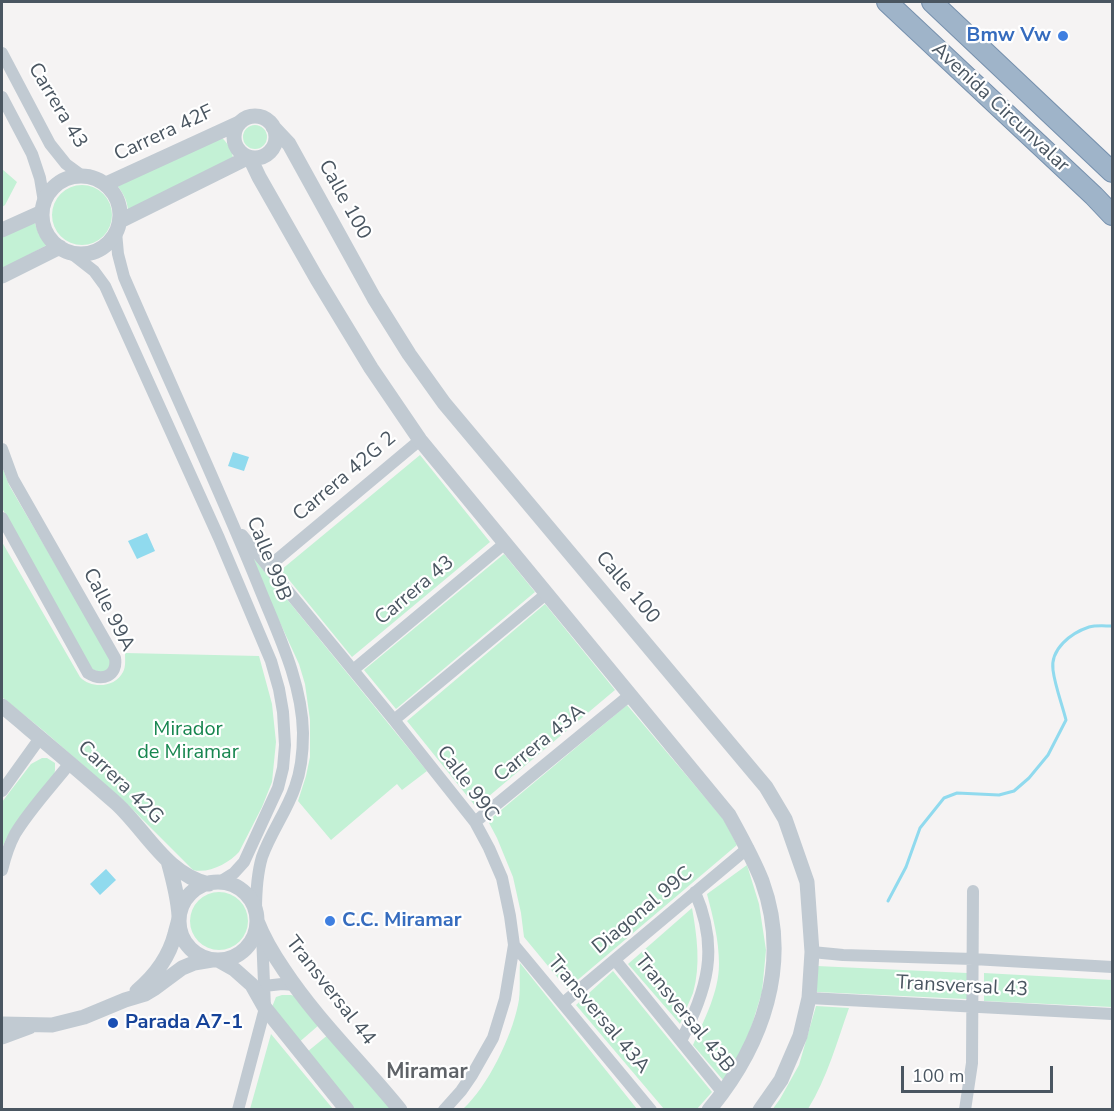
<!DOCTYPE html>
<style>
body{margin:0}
#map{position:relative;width:1114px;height:1111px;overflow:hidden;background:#f5f3f3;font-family:"Nunito Sans",sans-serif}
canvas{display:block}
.frame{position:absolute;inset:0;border:3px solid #4a5661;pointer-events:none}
.scale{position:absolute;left:901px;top:1066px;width:152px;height:27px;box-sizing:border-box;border:3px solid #4a5661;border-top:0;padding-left:8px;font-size:18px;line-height:21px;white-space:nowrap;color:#4a5661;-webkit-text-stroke:4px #fff;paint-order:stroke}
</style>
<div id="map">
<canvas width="1114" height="1111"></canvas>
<div class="frame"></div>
<div class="scale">100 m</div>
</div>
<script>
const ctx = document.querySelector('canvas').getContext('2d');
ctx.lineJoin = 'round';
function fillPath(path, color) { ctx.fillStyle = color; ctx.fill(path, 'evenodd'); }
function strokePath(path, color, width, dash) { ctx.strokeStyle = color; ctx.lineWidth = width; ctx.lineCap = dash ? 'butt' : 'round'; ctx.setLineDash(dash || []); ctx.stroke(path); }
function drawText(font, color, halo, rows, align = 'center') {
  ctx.font = font + ' "Nunito Sans",sans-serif'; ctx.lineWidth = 4.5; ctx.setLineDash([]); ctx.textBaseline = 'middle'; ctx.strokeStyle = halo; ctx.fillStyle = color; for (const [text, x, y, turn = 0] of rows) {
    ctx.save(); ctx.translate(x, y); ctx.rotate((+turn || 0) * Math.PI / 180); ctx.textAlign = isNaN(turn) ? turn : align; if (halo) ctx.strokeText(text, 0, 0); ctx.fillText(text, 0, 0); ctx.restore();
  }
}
fillPath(new Path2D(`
 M243 137a12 12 0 1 1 24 0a12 12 0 1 1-24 0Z
 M222,138C227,142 233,152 233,159L128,210C127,199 122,191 115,183Z
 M2,169L17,182L5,205L2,207Z
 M52 215a30 30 0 1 1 60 0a30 30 0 1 1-60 0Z
 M34,221L39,235L47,245L2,269V237Z
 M420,455L490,542L352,657L281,570Z
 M2,466L9,485L111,660V668L103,673L91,669L2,508Z
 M2,542L80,677C91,689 115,688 123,672C126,667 125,659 125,653L259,656L272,704L276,742L272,782L262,807L239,852C229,863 209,874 193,870L122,799L45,732L2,697Z
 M246,549L427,771L402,790L397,784L331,840L298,801L306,776L310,757V720L305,684L299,664Z
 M504,554L535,592L396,709L364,670Z
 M545,604L615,690L476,807L407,721Z
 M627,705L724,820L737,845L567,989L524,937L521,913L513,877L497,838L488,821Z
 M42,758H47L55,763V770L54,777C35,799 13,821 2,848V802L31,764Z
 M747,865L759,904L766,950L762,992L751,1028L738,1058L723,1080L693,1045C704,1020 719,992 719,964C719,940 713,917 707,894Z
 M190 921a29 29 0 1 1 58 0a29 29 0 1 1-58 0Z
 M692,908C697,936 701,965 693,993C689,1003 684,1013 680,1024L628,964Z
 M520,963L637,1109H463C488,1086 511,1038 518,1005C521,992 519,976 520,963Z
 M817,966L967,973V999L817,992Z
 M613,971L712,1092L697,1109H664L576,1005Z
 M984,973L1112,980V1007L984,1001Z
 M282,995H291L297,997L319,1025L297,1044L272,1007L276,997Z
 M816,1006L849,1008C837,1042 827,1078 808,1109L772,1110L780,1099L799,1065Z
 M271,1034L333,1109H250Z
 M329,1034L391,1109H354L307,1052Z`), '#c3f1d5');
fillPath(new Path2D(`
 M233,452L249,457L244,471L228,466Z
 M147,533L155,551L137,559L128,541Z
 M106,869L116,880L100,895L90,884Z`), '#90daee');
strokePath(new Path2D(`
 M888,901L906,867L920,828L944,798L957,793L999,795L1014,791L1029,778L1048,755L1066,720C1062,704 1055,686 1053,670C1050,649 1071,633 1089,627C1096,625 1105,626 1112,626`), '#90daee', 3);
const trunk = new Path2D(`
 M887,2L1094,196L1112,215
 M932,2L1112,172`);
strokePath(trunk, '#7690ad', 22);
strokePath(new Path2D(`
 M2,53L50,144L66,164L81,175
 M2,97L32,154L40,178L44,202
 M116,232L118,254L124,277C168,379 215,479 257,582C276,630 302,680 303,733C303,750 301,771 295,787C287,811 271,832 262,857C257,874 256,892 256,911
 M71,253L94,271L105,286L219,538L271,661L279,689L283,712L285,745L283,768L278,788L244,862L234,873L218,883
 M2,449L13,479L115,658C118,676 102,682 88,673L2,518
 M242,535L394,720L475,822L489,848L502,878L510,916L514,945L505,999L493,1038L472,1075L461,1091L444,1110
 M268,567L420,440
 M353,670L504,544
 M394,720L546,594
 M2,791L40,738
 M475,822L630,695
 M2,870C5,858 9,845 15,834C30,809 52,786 70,763
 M514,945L651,1110
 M812,952L843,955L973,959L1112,967
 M615,960L723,1093
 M264,986L282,984L294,985
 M809,998L1112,1014
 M563,1003L748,848
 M681,1041C707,988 720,950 695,892
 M238,1110L265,1008L262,934
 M965,1110L972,1063L973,891`), '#c1cad2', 12);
strokePath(new Path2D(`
 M234 137a21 21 0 1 1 42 0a21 21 0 1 1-42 0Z
 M273,127L289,144L374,298L409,354L444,403L766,787L785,819L807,882L812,952L809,998L800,1036L781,1080L760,1110
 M250,158L259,177L317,279L371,368L420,440L729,815C741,837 753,858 762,881C792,963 763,1045 709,1110
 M42 215a39 39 0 1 1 78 0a39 39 0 1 1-78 0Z
 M106,184L239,123
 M120,221L247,158
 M2,230L42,212
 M2,276L60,247
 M2,706C40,738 79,770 117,804C146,831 167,875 209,884
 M179 921a39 39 0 1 1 78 0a39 39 0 1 1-78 0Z
 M257,921C264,939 273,954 284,970C317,1020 362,1063 400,1110
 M218,960L234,969L252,985L265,1008L347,1110
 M137,991C156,975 169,957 175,934C176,928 179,922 179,916C178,897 173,879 168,861
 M2,1024L52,1025L84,1017L125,1000L145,994L155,988L182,968L194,963L212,960
 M2,1037L29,1027`), '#c1cad2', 15);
strokePath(trunk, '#9fb4c9', 20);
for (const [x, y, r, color] of [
 [1063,36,6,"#3f7fe0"],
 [330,921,6,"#3f7fe0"],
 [113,1023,6,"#1a4fb4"]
]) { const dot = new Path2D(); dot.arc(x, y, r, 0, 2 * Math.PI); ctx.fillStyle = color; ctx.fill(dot); strokePath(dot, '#fff', 2); }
drawText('bold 20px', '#366cbe', '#fff', [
 ["Bmw Vw",1051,36],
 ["C.C. Miramar",342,921,"left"]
], 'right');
drawText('20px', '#4a5661', '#fff', [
 ["Carrera 43",57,106,59],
 ["Avenida Circunvalar",1000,108,43],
 ["Carrera 42F",164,134,-25],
 ["Calle 100",344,200,61],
 ["Carrera 42G 2",345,477,-40],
 ["Calle 99B",268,559,68],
 ["Calle 100",627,588,50],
 ["Carrera 43",415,591,-40],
 ["Calle 99A",108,610,63],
 ["Carrera 43A",540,744,-39],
 ["Carrera 42G",120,783,44],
 ["Calle 99C",467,784,53],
 ["Diagonal 99C",643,911,-40],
 ["Transversal 43",962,987,3],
 ["Transversal 44",330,991,52],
 ["Transversal 43B",684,1014,51],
 ["Transversal 43A",598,1015,50]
]);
drawText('20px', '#17864f', '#fff', [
 ["Mirador",188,730],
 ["de Miramar",188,753]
]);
drawText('bold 20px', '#164399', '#fff', [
 ["Parada A7-1",125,1023]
], 'left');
drawText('bold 21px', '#5f6368', '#fff', [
 ["Miramar",427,1073]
]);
</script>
